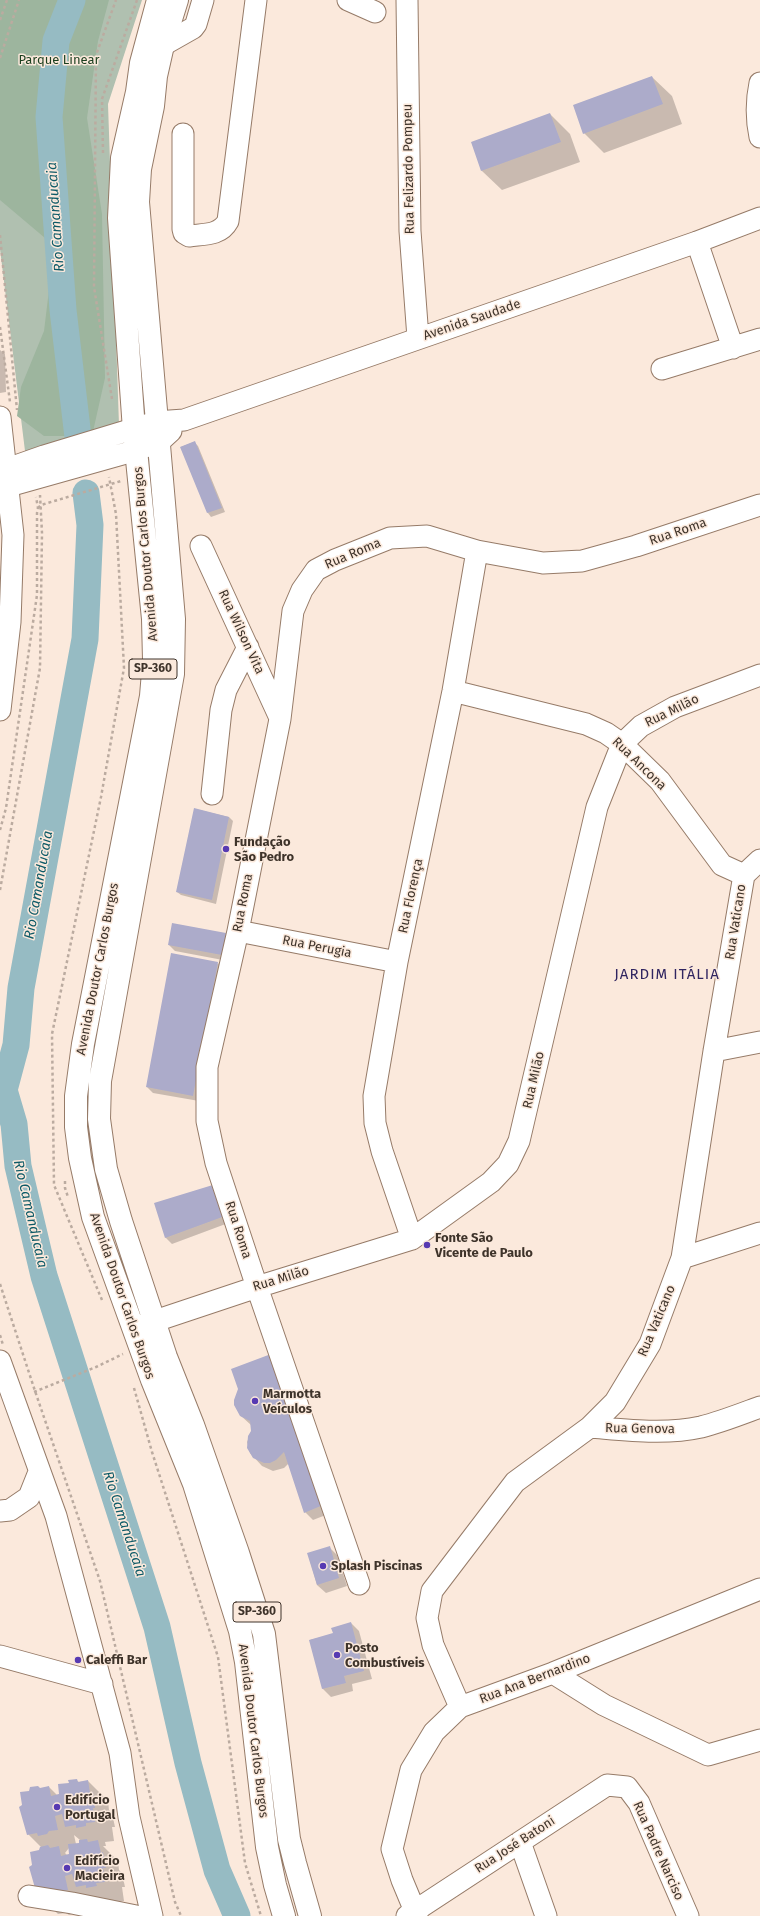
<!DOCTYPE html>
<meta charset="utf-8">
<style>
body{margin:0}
canvas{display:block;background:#fbe9dc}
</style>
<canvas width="760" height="1916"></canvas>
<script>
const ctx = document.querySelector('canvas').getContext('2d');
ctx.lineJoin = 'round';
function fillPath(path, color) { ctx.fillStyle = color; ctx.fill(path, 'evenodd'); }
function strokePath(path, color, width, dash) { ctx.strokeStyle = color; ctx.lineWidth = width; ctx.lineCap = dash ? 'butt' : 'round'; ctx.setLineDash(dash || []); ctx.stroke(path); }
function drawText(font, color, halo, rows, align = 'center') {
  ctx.font = font + ' "Fira Sans",sans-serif'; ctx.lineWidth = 3; ctx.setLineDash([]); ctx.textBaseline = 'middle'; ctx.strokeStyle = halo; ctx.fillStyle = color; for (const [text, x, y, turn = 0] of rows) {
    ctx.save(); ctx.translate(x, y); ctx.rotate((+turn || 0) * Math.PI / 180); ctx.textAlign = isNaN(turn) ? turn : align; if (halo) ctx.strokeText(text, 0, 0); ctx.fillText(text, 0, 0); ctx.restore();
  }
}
fillPath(new Path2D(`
 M14,0H142L108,104L119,425L26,459L0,249V36Z`), '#b0c0b0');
fillPath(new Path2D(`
 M0,0H109L98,41L87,118L102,214L105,378L92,436H44L17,416L21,387L44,331L53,257L45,238L0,200Z`), '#9db59e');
fillPath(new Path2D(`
 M652,77L672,96L682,124L604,153L584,133Z
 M550,114L570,134L580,162L502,190L482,171L472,143Z
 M0,350L5,354L6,392L0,393Z
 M194,442L198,446L225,512L211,517L208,513L181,447Z
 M195,809L229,817L233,821L216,904L181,895L177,892Z
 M225,934L231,940L228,961L175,951L169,945Z
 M218,963L224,969L199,1101L153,1093L147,1087Z
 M221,1191L231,1222L172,1244L166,1238L155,1204Z
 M239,1389L331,1513L313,1520L305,1512L289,1463L284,1468L273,1471L262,1466L250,1453L247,1442L252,1431L251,1425L240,1415Z
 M329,1547L337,1555L347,1586L326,1593L317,1585L308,1554Z
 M351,1623L359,1631L372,1679L352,1684L353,1691L331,1697L323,1689L310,1640L334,1634Z
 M76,1780L79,1782L88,1781L108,1801L109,1810L112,1813L115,1827H112L114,1841L105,1842L106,1846H103L118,1861L119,1870L122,1873L125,1887H122L124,1901L96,1906L84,1894L87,1909L69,1915L66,1913L58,1914L38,1895L33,1865L41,1847L28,1834L40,1789L49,1787L57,1795L60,1794L70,1784ZM74,1835L80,1840L79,1844H76ZM69,1848L70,1854L67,1855L65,1853Z`), '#0003');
strokePath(new Path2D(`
 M72,0L56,41L49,117L63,310L78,437
 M86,493L90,525L85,639L21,988L16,1045L4,1090L14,1124L18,1166L44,1276L157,1627L188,1763L217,1870L237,1916`), '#96bbc3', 27);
fillPath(new Path2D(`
 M652,76L663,104L583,134L573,105Z
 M550,113L561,142L481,171L471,142Z
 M195,441L222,508L207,513L180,447Z
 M194,808L229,817L212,900L176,892Z
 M172,923L226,933L222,955L168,945Z
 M171,953L218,962L193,1096L146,1087Z
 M216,1184L225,1216L165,1238L154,1203Z
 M271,1354L323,1505L304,1513L284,1452L276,1460L270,1463H264L253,1458L247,1448L248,1436L251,1431L250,1421L240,1416L234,1405V1400L238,1389L231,1369Z
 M330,1546L339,1578L317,1585L307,1553Z
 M351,1622L364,1671L344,1676L346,1683L322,1689L309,1640L333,1633L331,1628Z
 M77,1779L78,1782L88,1780L90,1793L93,1792L95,1808H93L95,1822L86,1823V1826L76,1828V1825L65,1827L62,1814L55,1816L58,1830L49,1831L47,1834L38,1836L37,1833L27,1835L19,1807L22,1805L20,1792L29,1791L30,1787L38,1786L40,1788L49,1786L51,1796L59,1794L58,1784L69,1783L68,1780Z
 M87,1839L88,1842L98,1840L101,1853L103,1852L106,1868H103L105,1882L96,1883L97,1886L86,1888V1885L76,1887L72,1874L65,1876L68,1890L37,1895L29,1867L32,1865L30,1852L39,1850L40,1847L48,1845L50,1848L59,1846L61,1856L69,1854L68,1844L79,1843V1840Z`), '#acabca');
const minor = new Path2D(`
 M348,0L375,12
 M407,0L410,231L418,338
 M163,45L193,28L196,24L203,0
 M760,83C756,102 756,118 760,137
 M183,134V229L184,233L189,236C203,234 220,236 228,221L256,0
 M697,242L733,348
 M662,369L760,339
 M0,417L13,535L10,622L0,710
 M0,474L7,469L44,456L156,422L184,420L697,242L760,218
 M0,486H9L137,450L159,442L171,431
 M201,546L280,718
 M453,691L586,724L606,733L622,744L660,781L722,865L744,875
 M212,794L221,710L226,690L248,647
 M744,875L760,860
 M238,931L397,962
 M714,1051L760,1042
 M412,1239L382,1151L375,1123L374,1096L397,962L453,691L477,551
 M682,1258L760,1233
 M137,1327L257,1287L412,1239L491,1182L508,1164L519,1141L597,807L622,744L641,726L675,707L760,675
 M0,1361L56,1516L120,1753L129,1817L152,1916
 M590,1427C627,1430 665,1435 701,1427C721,1422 741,1414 760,1407
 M0,1511L10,1510L29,1497L39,1472
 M359,1584L257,1287L216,1163L207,1121V1067L238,931L280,719L293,611L302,590L316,570L335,560L390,538L427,536L477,551L543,563L582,561L636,546L760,505
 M0,1656L102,1684
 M553,1673L604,1705L708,1755L760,1740
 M460,1707L433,1645L427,1618L432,1591L515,1482L590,1427L615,1402L650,1344L682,1258L714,1051L744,875
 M520,1842L546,1916
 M29,1896L72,1903L136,1916
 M407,1916L607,1785L627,1787L639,1803L688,1916
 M417,1916L402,1880L392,1849L411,1770L434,1732L460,1707L553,1673L760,1589`);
const major = new Path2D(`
 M158,0L141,63L137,92L122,158L119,218L134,430L153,619L154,660L151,696L83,1044L76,1096V1127L80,1158L93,1217L152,1380L194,1484L240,1631L246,1662L267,1847L275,1885L284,1916
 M177,0L163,45L156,76L153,106L140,169L138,202L174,619L173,674L100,1081L99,1119L106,1169L121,1221L166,1357L193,1425L238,1553L264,1634L289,1839L295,1863L310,1916`);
strokePath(minor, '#967b68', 23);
strokePath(major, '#967b68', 24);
strokePath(new Path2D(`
 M0,20L7,0
 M0,58L19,0
 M103,153L102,99L137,0
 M0,235L17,410
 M0,327L10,402
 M112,399L94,287L96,55L116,0
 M38,508L41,505L121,481
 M0,830L6,808L37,595V513L38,508L36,497
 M0,890L40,668L42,533L40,495
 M65,1181V1188L68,1197
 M0,1284L35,1391L100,1581L175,1902L181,1916
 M102,1300L54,1185L52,1034L101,797L124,668L116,514L109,477
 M0,1335L3,1345
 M134,1388L152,1452L218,1657L245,1863L261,1916
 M34,1392L96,1367L123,1354`), '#bbaba0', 2.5, [3, 3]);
strokePath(minor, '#fff', 21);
strokePath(major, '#fff', 22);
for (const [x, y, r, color] of [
 [226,849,4,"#573ab2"],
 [427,1245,4,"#573ab2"],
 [255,1401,4,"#573ab2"],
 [323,1566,4,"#573ab2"],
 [337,1655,4,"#573ab2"],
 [78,1660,4,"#573ab2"],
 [57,1807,4,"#573ab2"],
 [67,1868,4,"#573ab2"]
]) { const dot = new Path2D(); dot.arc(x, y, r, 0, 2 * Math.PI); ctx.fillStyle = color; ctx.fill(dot); strokePath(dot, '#fbe9dc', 1.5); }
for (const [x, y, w] of [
 [153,669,48],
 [257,1612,48]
]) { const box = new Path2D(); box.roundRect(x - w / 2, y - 10, w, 20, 3); ctx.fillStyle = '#fbe9dc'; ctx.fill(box); strokePath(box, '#3e332a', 1); }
drawText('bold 12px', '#3e332a', null, [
 ["SP-360",153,669],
 ["SP-360",257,1612]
]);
drawText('13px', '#1a3f1e', '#fbe9dc', [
 ["Parque Linear",59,60]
]);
drawText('13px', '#3e332a', '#fbe9dc', [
 ["Rua Felizardo Pompeu",409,169,-91],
 ["Avenida Saudade",472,320,-19],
 ["Rua Roma",678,532,-19],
 ["Avenida Doutor Carlos Burgos",146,554,-95],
 ["Rua Roma",353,554,-23],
 ["Rua Wilson Vita",241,632,65],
 ["Rua Milão",672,711,-26],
 ["Rua Ancona",639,764,44],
 ["Rua Florença",411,896,-78],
 ["Rua Roma",243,903,-79],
 ["Rua Vaticano",736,922,-81],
 ["Rua Perugia",317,947,11],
 ["Avenida Doutor Carlos Burgos",98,969,-79],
 ["Rua Milão",534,1080,-77],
 ["Rua Roma",238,1230,72],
 ["Rua Milão",281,1279,-17],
 ["Avenida Doutor Carlos Burgos",122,1296,71],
 ["Rua Vaticano",657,1321,-67],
 ["Rua Genova",640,1429,1],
 ["Rua Ana Bernardino",535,1679,-21],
 ["Avenida Doutor Carlos Burgos",253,1731,83],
 ["Rua José Batoni",515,1845,-33],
 ["Rua Padre Narciso",658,1851,66]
]);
drawText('bold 13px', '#3e332a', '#fbe9dc', [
 ["Fundação",234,842],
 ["São Pedro",234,857],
 ["Fonte São",435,1238],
 ["Vicente de Paulo",435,1253],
 ["Marmotta",263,1394],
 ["Veículos",263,1409],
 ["Splash Piscinas",331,1566],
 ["Posto",345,1648],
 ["Combustíveis",345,1663],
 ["Caleffi Bar",86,1660],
 ["Edifício",65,1800],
 ["Portugal",65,1815],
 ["Edifício",75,1861],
 ["Macieira",75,1876]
], 'left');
drawText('italic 14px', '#0d5a67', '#fbe9dc', [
 ["Rio Camanducaia",56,217,-94],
 ["Rio Camanducaia",39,885,-80],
 ["Rio Camanducaia",30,1214,77],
 ["Rio Camanducaia",124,1524,72]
]);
ctx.letterSpacing = '1px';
drawText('15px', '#302560', '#fbe9dc', [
 ["JARDIM ITÁLIA",667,975]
]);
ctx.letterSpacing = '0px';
</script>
